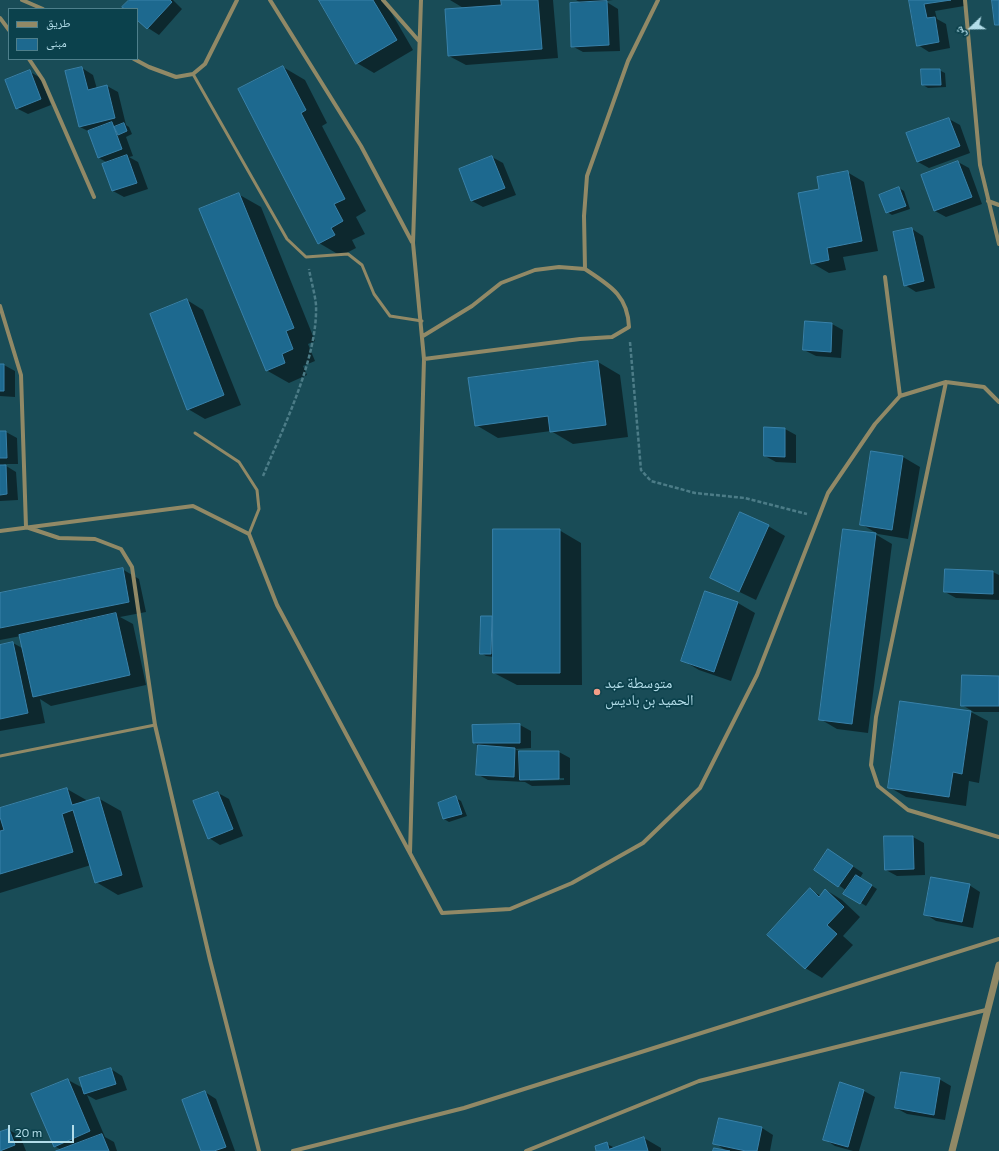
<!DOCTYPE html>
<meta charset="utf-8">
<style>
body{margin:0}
#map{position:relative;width:999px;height:1151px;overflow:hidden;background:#194c57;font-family:Commissioner,"Noto Naskh Arabic",sans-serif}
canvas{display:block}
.legend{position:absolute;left:8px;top:8px;width:130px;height:52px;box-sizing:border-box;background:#0b414c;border:1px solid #4e7f8b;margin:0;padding:5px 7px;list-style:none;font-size:12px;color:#b3dde9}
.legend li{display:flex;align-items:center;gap:8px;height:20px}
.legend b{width:20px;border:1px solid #4e7f8b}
.north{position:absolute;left:951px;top:8px;width:40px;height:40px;-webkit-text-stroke:3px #0b414c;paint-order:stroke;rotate:248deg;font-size:11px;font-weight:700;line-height:16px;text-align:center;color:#b3dde9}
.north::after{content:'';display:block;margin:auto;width:14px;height:18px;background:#b3dde9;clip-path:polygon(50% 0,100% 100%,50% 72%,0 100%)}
.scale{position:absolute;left:8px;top:1125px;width:66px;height:18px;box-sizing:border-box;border:2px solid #b3dde9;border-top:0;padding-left:5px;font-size:12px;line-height:14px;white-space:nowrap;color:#b3dde9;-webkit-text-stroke:3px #0b414c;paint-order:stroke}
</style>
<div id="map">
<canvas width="999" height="1151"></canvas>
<ul class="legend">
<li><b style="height:5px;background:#918966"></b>طريق</li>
<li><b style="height:11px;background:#1d698f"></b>مبنى</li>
</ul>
<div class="north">ش</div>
<div class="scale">20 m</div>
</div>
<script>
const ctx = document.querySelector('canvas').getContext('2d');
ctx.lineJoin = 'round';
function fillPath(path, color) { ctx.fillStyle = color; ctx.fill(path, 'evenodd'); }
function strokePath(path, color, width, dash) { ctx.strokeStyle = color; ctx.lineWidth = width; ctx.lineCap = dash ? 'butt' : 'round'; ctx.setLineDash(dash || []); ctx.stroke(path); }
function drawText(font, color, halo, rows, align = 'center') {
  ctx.font = font + ' Commissioner,"Noto Naskh Arabic",sans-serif'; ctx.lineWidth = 3.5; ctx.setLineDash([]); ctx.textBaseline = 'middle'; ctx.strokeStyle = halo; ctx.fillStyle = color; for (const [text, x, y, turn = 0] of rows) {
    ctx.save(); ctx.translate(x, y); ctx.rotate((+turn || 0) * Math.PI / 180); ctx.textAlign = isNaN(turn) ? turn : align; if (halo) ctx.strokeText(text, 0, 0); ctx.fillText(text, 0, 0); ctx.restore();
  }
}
fillPath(new Path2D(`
 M130,0H173L182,9L159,35L148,28L137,19V9H126Z
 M320,0H384L413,50L374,73L357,63Z
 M450,0H553L558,58L466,65L449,56L465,9Z
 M576,0H613L605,1L618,9L620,51L583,52L572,46L581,3Z
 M910,0H963L964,6L935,11L937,19L946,24L950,48L929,52L918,45Z
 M283,67L305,80L327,123L322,126L366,211L356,217L365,234L352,240L356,248L341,256L319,243Z
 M82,68L93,75L97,89L107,86L118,92L126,125L129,127L132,134L126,137L133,156L129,157L138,162L148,189L124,197L113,191L103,165L108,163L99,158L90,132L80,127Z
 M939,70L945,73L946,87L928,88L923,85Z
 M30,72L41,78L51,105L28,114L16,108Z
 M949,119L960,125L970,153L929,168L918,162Z
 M492,157L503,163L516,195L483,207L472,201Z
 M958,162L969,168L982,204L946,217L935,211Z
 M847,172L864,182L878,251L843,257L846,270L829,273L812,263L820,190Z
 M899,188L904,191L910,209L892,215L887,212Z
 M238,194L261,207L315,341L308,344L315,361L303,366L307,375L289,383L266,370Z
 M912,229L923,236L935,288L916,292L905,285Z
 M187,300L203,310L241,405L205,419L188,409Z
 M832,324L843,330L841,358L816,356L804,350Z
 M598,362L620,375L628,437L573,444L551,431L498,438L476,425Z
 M0,365H4L15,371V397L0,396Z
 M765,428L785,429L796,435V463L776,462L765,456Z
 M0,432H6L17,438L18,464H3L16,472L18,500L0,501Z
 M872,452L903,457L920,467L908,539L878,534L861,524Z
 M768,526L785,536L756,600L711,578Z
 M559,530L581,543L582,685H517L494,673V657L486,656L481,653L491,617L494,619Z
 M875,534L892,544L868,733L837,729L820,719Z
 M122,569L139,579L146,612L120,617L133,624L146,685L51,706L40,699L45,723L0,731V646L13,643L24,649L21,636L0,640V594Z
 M946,570L993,572L999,575V600L956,598L945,592Z
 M706,592L738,603L755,613L731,681L699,670L682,660Z
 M999,677V712H974L962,705Z
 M901,702L971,712L988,721L979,783L969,781L966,806L906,797L889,787Z
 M520,725L531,731V748L515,749L521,752H559L570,758V785L532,786L525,782L488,780L477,774L479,746L474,743ZM564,778V780L530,781V779Z
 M67,789L88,801L98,798L121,811L143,887L118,895L96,882L91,865L0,893V809Z
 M218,793L229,799L243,836L220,845L209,838Z
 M456,798L461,801L467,816L449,822L444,819L439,803Z
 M885,837H913L924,843L925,875L897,876L886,870Z
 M828,850L863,873L860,878L877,889L866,906L845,893L847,891L815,869Z
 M969,885L980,892L973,928L936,921L925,914Z
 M810,890L821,896L826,890L842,900L860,917L843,936L853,945L822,978L805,968Z
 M111,1069L122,1076L127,1090L96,1100L87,1095L105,1137L114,1142L117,1151H59L62,1150L54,1146L68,1080L83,1088Z
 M939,1079L951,1086L945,1120L907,1114L896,1108Z
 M864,1091L875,1097L859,1151H853L835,1146L824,1139Z
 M205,1092L216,1099L235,1151H202Z
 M719,1119L762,1128L773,1135L770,1151H727L714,1143Z
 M9,1130L20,1136L26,1151H0V1133Z
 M644,1138L661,1148V1151H597L607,1144L615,1148Z`), '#0007');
const building = new Path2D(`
 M129,0H170L172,2L147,29L137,20V9H125L122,7Z
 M319,0H373L397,40L356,64Z
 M501,0H538L542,49L448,56L445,9L501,5Z
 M909,0H951L924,4L927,18L935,17L939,42L917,46Z
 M992,0H999V25H995Z
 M607,1L609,45L571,47L570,3Z
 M283,66L306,110L301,113L345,199L334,204L343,221L331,228L335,235L318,244L238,89Z
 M82,67L88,90L107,85L115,118L79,127L65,71Z
 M921,69H940L941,85H922Z
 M30,70L41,99L16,109L5,80Z
 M949,118L960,146L917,162L906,133Z
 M112,122L122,149L98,158L88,131Z
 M124,123L127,131L118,135L114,127Z
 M127,155L137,183L112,191L102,164Z
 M492,156L505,188L471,201L459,169Z
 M958,161L972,197L934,211L921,175Z
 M848,171L862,241L827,248L829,260L811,264L798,193L819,189L817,177Z
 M899,187L906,206L886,213L879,195Z
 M239,193L294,328L286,331L293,349L282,354L285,363L266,371L199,209Z
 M912,228L924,281L904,286L893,232Z
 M187,299L224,395L187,410L150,314Z
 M805,321L832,323L831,352L803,350Z
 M598,361L606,425L550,432L548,416L475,426L468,378Z
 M0,364H4V391H0Z
 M764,427L785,428V457L764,456Z
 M0,431H6L7,458H0Z
 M871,451L903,456L892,530L860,525Z
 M0,465H6L7,494L0,495Z
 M740,512L769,525L739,592L710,578Z
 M493,529H560V673H493Z
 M843,529L876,533L852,724L819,720Z
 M123,568L129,602L0,628V593Z
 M945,569L993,571V594L944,592Z
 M705,591L738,602L714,672L681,661Z
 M116,613L130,675L33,697L19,635Z
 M481,616H492L491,654H480Z
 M13,642L28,713L0,719V645Z
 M962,675L999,676V706H961Z
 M900,701L971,711L962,774L953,772L949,797L888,788Z
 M520,724V743H473L472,725Z
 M478,745L515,748L514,777L476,775Z
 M519,751H559V779L520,780Z
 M67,788L72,805L99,797L122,875L95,883L73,810L62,814L73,852L0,874V831L4,830L0,817V808Z
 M218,792L233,829L208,839L193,801Z
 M456,796L462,814L443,819L438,803Z
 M884,836H913L914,869L885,870Z
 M828,849L853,866L838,887L814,870Z
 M856,875L872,885L860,904L843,894Z
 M931,877L970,884L962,922L924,915Z
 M810,888L819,897L825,889L844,907L827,925L837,934L805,969L767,935Z
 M111,1068L116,1084L84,1094L79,1078Z
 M901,1072L940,1078L934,1115L895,1108Z
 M68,1079L90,1131L54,1147L31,1094Z
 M840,1082L864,1090L848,1147L823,1140Z
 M205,1091L226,1147L214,1151H201L182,1100Z
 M719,1118L762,1127L757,1151H746L713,1144Z
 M9,1129L15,1145L0,1151V1132Z
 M102,1134L109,1151H56Z
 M644,1137L648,1151H596L595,1146L607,1142L609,1149Z
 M714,1148L730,1151H713Z`);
fillPath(building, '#1d698f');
strokePath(building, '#3981a9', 1);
strokePath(new Path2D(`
 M630,342L641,470L651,481L695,493L745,498L807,514
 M263,476C283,428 318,358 316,305C315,294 311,281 309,269`), '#4c7c87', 2.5, [4, 2]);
strokePath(new Path2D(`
 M193,74L287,239L306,257L348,254L362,265L374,294L390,316L422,321
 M195,433L239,462L257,490L259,509L249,534
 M0,756L155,725`), '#918966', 3);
strokePath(new Path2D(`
 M22,0L43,9
 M270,0L361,146L412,242
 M383,0L419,41
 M965,0L980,165L999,244
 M0,18L9,30
 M29,59L43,80L94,197
 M134,59L149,67L176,77L193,74L205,64L237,0
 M988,201L999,205
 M885,277L900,396
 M0,306L21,375L26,527L59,538L95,539L121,549L132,567L155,725L210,960L259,1151
 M423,336L472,306L501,283L535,270L559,267L585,269
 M424,359L580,339L612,337L629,327C628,295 609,285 585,269L584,216L587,176L628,61L658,0
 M946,382L876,717L871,765L878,786L908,810L999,837
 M0,531L193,506L249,534L277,605L442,913L510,909L572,883L643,843L700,788L757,675L828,493L875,424L900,396L946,382L984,387L999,402
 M410,853L424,359L413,243L421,0
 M293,1151L464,1108L999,939
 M526,1151L699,1081L986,1010`), '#918966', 4);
strokePath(new Path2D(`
 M952,1151L999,965`), '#918966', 7);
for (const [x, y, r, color] of [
 [597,692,4,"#f49e87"]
]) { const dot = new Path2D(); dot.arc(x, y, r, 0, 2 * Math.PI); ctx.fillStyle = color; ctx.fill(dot); strokePath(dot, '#0b414c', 1.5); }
drawText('15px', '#b3dde9', '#0b414c', [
 ["متوسطة عبد",605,683],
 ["الحميد بن باديس",605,700]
], 'left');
</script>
